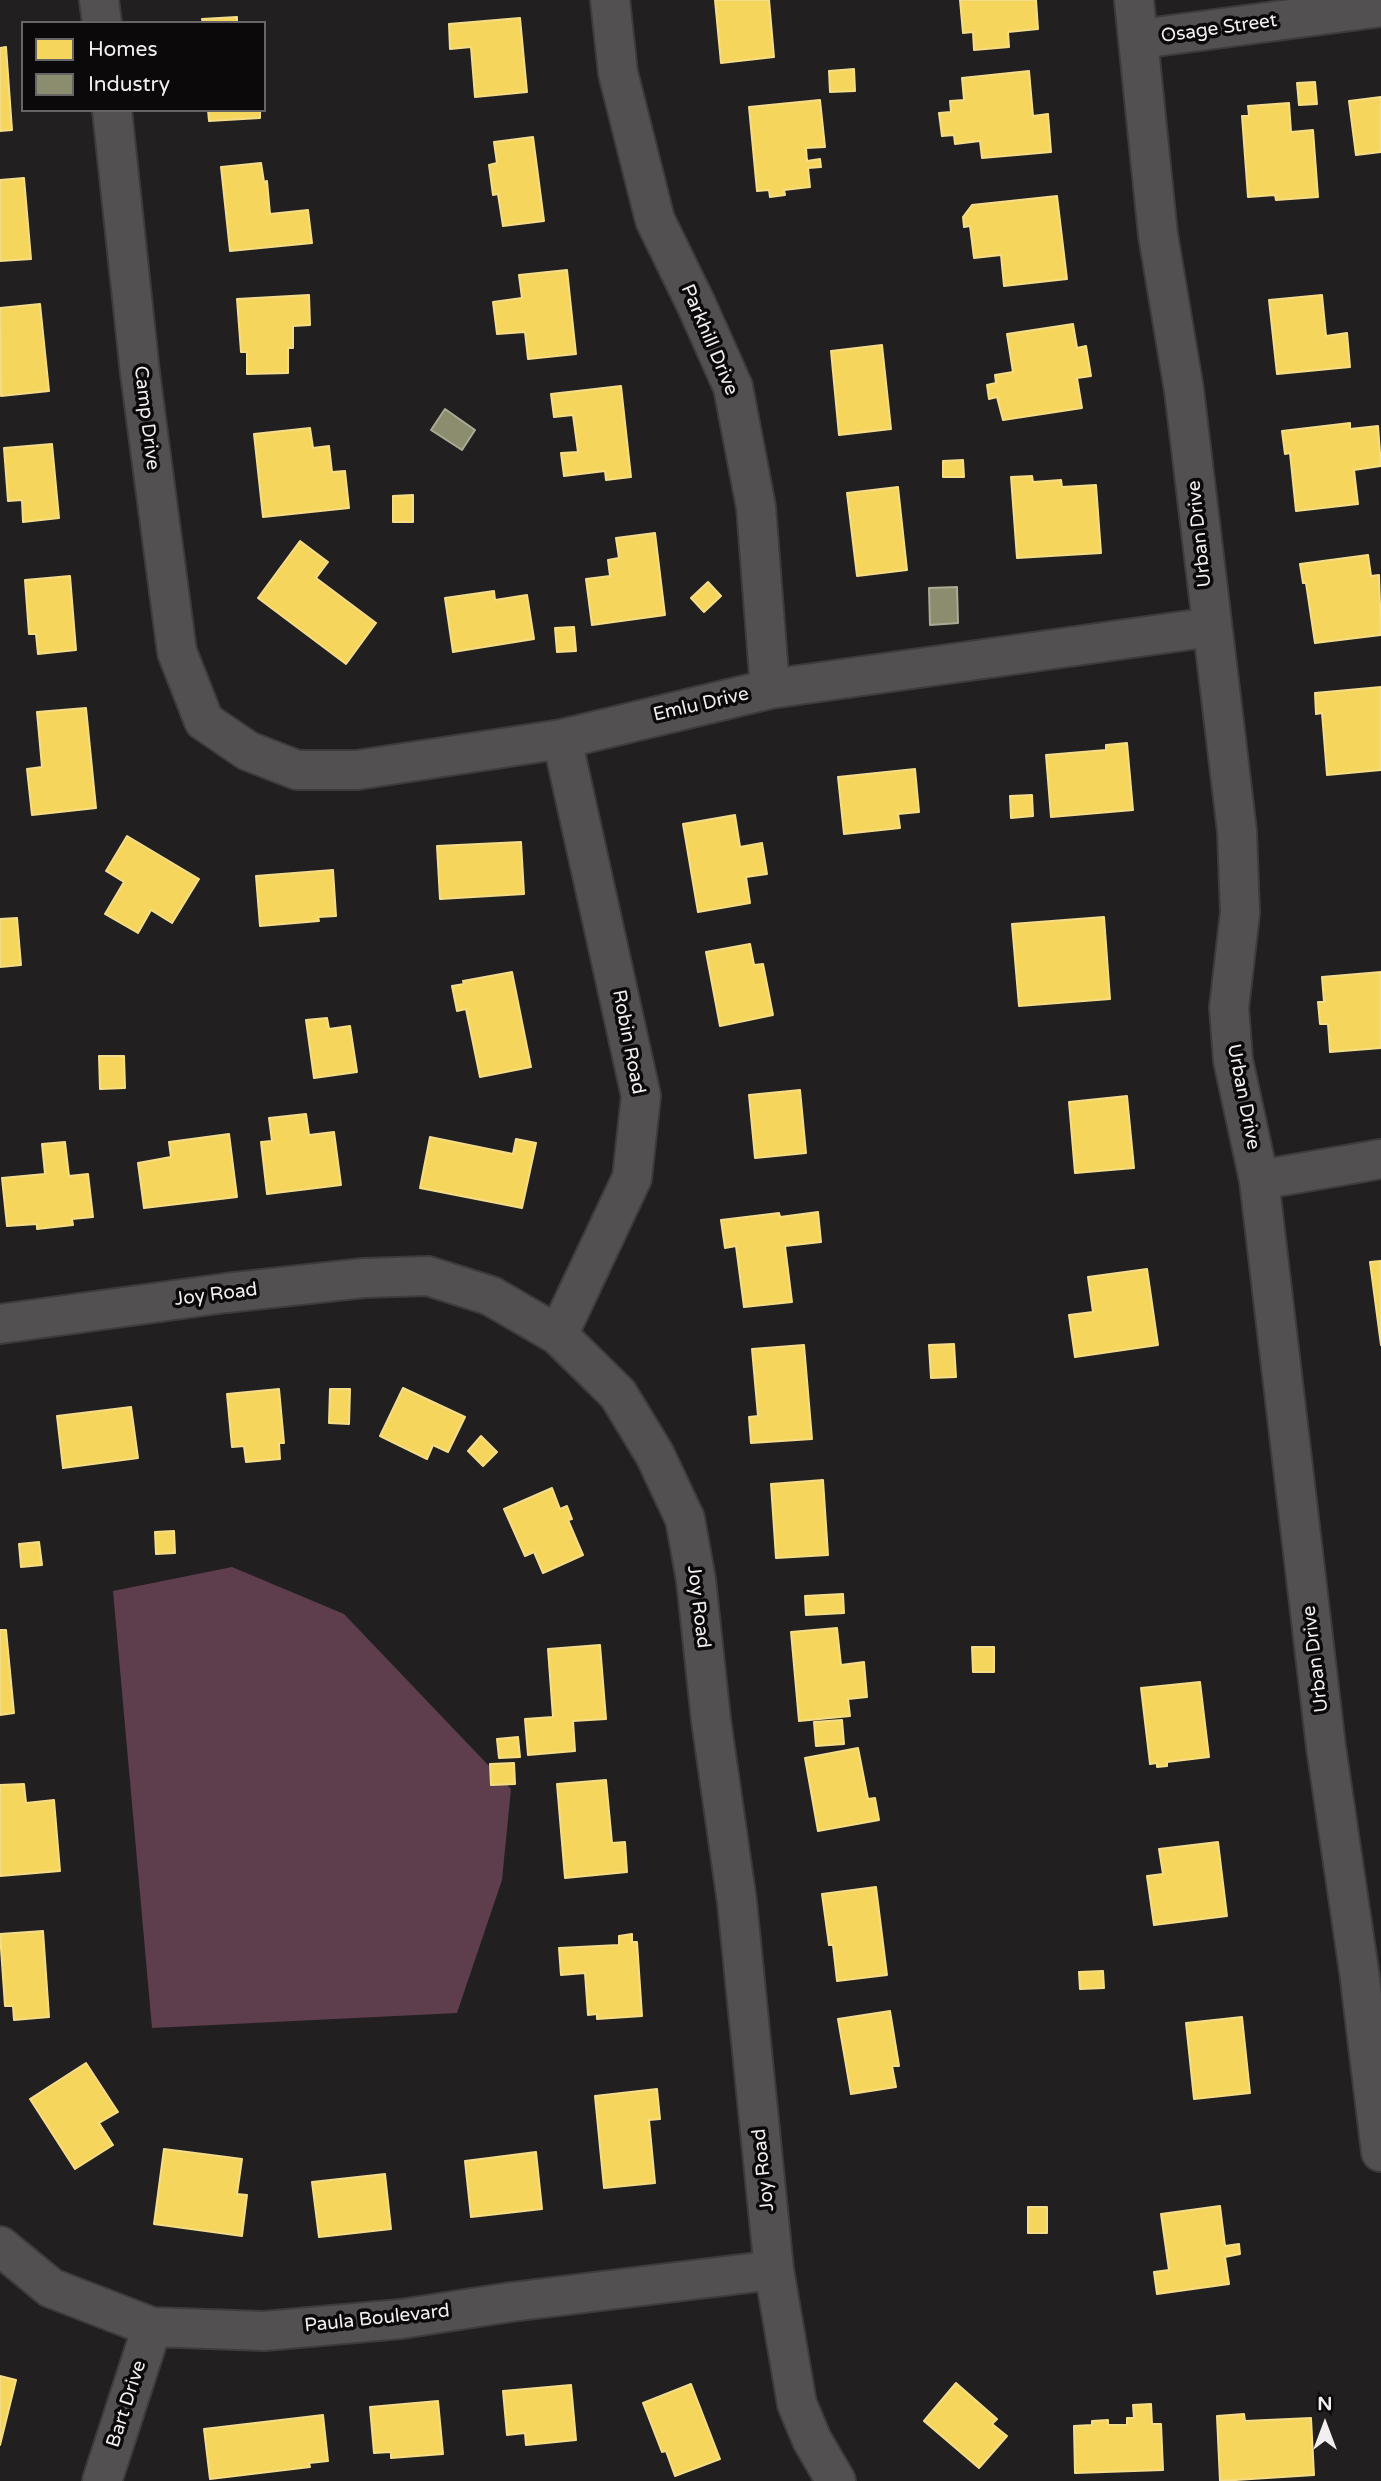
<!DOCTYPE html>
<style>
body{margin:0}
#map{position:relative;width:1381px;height:2481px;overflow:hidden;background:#221f20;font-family:"Varela Round",sans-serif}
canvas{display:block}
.legend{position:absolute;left:21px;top:21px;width:245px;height:91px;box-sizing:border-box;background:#0b090a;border:2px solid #676566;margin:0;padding:9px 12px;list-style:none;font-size:21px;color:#f2eff0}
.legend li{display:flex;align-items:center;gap:14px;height:35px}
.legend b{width:35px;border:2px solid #676566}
.north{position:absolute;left:1290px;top:2390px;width:70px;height:70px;-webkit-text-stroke:5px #0b090a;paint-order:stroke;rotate:0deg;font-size:19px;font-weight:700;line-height:28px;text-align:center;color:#f2eff0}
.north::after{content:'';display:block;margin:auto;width:24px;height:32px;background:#f2eff0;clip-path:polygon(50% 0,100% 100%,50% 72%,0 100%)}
</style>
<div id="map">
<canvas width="1381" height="2481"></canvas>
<ul class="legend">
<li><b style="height:19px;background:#f6d55c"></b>Homes</li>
<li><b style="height:19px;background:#8c8c6e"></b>Industry</li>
</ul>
<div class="north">N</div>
</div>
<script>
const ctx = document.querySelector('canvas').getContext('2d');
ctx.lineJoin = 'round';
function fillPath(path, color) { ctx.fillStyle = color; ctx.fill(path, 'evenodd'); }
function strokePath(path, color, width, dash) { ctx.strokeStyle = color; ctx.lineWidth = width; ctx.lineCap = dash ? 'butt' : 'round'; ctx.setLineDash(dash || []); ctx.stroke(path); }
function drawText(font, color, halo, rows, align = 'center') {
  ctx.font = font + ' "Varela Round",sans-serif'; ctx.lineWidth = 7; ctx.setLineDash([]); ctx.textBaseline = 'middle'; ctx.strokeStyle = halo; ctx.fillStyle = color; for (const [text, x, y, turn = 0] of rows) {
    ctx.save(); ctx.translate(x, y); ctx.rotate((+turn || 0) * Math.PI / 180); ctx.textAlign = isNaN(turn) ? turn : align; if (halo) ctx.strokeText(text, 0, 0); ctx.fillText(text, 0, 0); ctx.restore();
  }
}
fillPath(new Path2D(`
 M232,1567L344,1614L511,1789L502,1880L457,2013L152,2028L113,1591Z`), '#5e3d4c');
const homes = new Path2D(`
 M715,0H769L774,57L721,63Z
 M960,0H1036L1038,29L1008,32L1009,47L974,50L973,32L963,33Z
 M237,17V23H203L202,19Z
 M520,18L527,92L475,97L471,47L450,49L449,24Z
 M6,47L12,130L0,131V48Z
 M854,69L855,91L830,92L829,71Z
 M1029,71L1033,116L1048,114L1051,152L982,158L980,141L955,144L954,135L942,136L939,113L951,112L950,101L964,100L962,78Z
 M1315,82L1317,104L1299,105L1297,83Z
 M1381,97V152L1356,155L1349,101Z
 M820,100L825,147L806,148L807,161L820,159L821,167L808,168L810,187L784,190L785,195L770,197L769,190L757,191L749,107Z
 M1289,103L1291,132L1313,130L1318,197L1276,200L1275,195L1248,197L1242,116H1249L1248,106Z
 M208,110H260V118L209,121Z
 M533,137L544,221L503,226L498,194L493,195L489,165L497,163L494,142Z
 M261,163L264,182L267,181L270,214L308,210L312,243L230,251L221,167Z
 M24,178L31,259L0,261V180Z
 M1057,196L1067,279L1004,286L1001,255L974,258L970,226L964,227L963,217L972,205Z
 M567,270L576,354L528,359L525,332L497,334L493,302L522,298L519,275Z
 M309,295L310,325L293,326V348H288V373L247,374V352H241L237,299Z
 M1322,295L1326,336L1347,333L1350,367L1277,374L1269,300Z
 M40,304L49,391L1,396L0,308Z
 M1073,324L1077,348L1086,346L1091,376L1077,378L1082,408L1003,420L997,397L989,399L987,385L996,383L995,375L1013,372L1007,334Z
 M882,345L891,429L839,435L831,351Z
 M621,386L631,477L606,480L605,471L564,476L561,453L578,452L573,415L554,417L551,394Z
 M1350,423V429L1378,426L1381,466L1354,470L1358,504L1296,511L1290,453L1285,454L1282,431Z
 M310,428L313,448L329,446L332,472L345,471L349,508L263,517L254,434Z
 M52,444L59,518L23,522L22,500L8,501L4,448Z
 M963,460L964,477H943V461Z
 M1032,476L1033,482L1061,480L1062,487L1096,485L1101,553L1017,558L1011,477Z
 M898,487L907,570L857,576L847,493Z
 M413,495V522H393V496Z
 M655,533L665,615L592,625L586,579L610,576L608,560L619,558L616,538Z
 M300,541L328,562L316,578L376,623L346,664L258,598Z
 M1368,555L1371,576L1379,575L1381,635L1315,643L1306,583H1303L1300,564Z
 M70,576L76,650L38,654L36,634H29L25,580Z
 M708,582L721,596L704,612L691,598Z
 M494,591L495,600L527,595L534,639L453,652L445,598Z
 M574,627L576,651L557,652L555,628Z
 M1381,687V770L1327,775L1322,713L1316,714L1315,693Z
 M86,708L96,808L32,815L27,769L42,767L37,712Z
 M1127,743L1133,810L1051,817L1046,755L1106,750V745Z
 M915,769L919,812L898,814L900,828L844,834L838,777Z
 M1032,795L1033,816L1011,818L1010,796Z
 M735,815L740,847L762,843L767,874L746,877L750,903L698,912L683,824Z
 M127,836L199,879L172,923L151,910L138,933L105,914L124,882L106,871Z
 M521,842L524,894L440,899L437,846Z
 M333,870L336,916L318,917L319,921L260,926L256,876Z
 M1104,917L1110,999L1019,1006L1012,924Z
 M17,918L21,965L0,967V919Z
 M750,944L754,965L763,964L773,1015L720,1026L706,952Z
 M512,972L531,1067L480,1077L466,1009L457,1011L452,986L464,984L463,981Z
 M1381,972V1048L1330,1052L1328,1024H1320L1318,1002H1324L1322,977Z
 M327,1018L329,1029L350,1026L357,1072L314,1078L306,1020Z
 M99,1056H124L125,1088L100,1089Z
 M800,1090L806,1153L755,1158L749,1095Z
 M1127,1096L1134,1168L1075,1173L1069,1102Z
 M306,1114L309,1135L334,1132L341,1185L267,1194L261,1142L272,1141L269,1118Z
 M229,1134L237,1197L144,1208L138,1163L171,1157L169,1142Z
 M430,1137L513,1154L516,1139L536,1143L522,1208L420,1188Z
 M65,1142L69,1176L88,1174L93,1217L72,1219L73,1225L37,1229V1224L7,1226L2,1178L45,1174L42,1144Z
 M818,1212L821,1242L785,1246L792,1302L744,1307L736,1246L725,1248L721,1220L779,1213L780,1217Z
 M1381,1261V1345L1370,1262Z
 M1147,1269L1158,1345L1075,1357L1069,1315L1093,1312L1088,1277Z
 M954,1344L956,1377L931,1378L929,1345Z
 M804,1345L812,1439L751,1443L749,1417L758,1416L752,1349Z
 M403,1388L465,1417L448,1452L433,1445L427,1459L380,1436Z
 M279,1389L284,1443H279L280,1459L246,1462L244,1446L232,1447L227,1394Z
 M330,1389H350L349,1424L329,1423Z
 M131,1407L138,1458L63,1468L57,1416Z
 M481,1436L497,1452L483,1466L468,1451Z
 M823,1480L828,1555L776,1558L771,1484Z
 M552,1488L560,1509L567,1506L572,1519L568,1520L583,1555L543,1573L534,1552L525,1556L504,1509Z
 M174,1531L175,1553L156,1554L155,1532Z
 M39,1542L42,1565L21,1567L19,1544Z
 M843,1594L844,1613L806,1615L805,1596Z
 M837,1628L841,1665L864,1662L867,1697L848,1699L850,1716L799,1721L791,1632Z
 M0,1630H6L14,1713L0,1715Z
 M600,1645L606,1719L573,1721L575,1751L528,1755L525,1719L553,1717L548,1649Z
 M972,1647H994V1672H973Z
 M1200,1682L1209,1757L1167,1762V1766L1157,1767V1763L1150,1764L1141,1688Z
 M842,1720L844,1744L816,1746L814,1722Z
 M518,1737L520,1757L499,1758L497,1739Z
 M858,1748L868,1799L875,1798L879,1820L818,1831L805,1758Z
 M514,1763L515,1784L491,1785L490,1764Z
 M606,1780L612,1843L625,1842L627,1872L565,1878L557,1784Z
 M24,1784L26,1803L54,1800L60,1871L0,1876V1785Z
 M1218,1842L1227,1916L1154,1925L1147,1876L1163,1874L1159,1849Z
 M876,1887L887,1975L837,1981L833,1945H829L822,1894Z
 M43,1931L49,2017L14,2020L13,2006H5L0,1934Z
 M632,1934V1942H637L642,2016L597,2019V2014L588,2015L585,1973L561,1975L559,1948L619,1945V1936Z
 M1103,1971L1104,1988L1080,1989L1079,1972Z
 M890,2011L899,2066H892L896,2087L851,2094L838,2019Z
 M1242,2017L1250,2093L1194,2099L1186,2023Z
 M86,2063L118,2112L99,2123L113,2145L75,2169L30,2099Z
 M657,2089L660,2119L649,2120L655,2183L604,2188L595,2096Z
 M164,2149L242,2159L237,2194L247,2195L242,2236L154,2224Z
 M536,2152L542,2209L471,2217L465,2161Z
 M385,2174L391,2229L319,2237L312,2182Z
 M1220,2206L1225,2246L1239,2244L1240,2254L1225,2257L1229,2284L1157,2294L1154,2272L1169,2270L1161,2214Z
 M1028,2207H1047V2233H1028Z
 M0,2376L16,2380L0,2445Z
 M956,2383L997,2419L992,2424L1007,2436L979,2468L924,2421Z
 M691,2384L720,2459L675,2476L666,2451L662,2452L643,2403Z
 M571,2385L576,2440L526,2445L525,2433L507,2435L503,2391Z
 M438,2401L443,2454L391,2458V2452L374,2453L370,2407Z
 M1151,2404L1152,2424H1161L1163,2470L1075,2473L1074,2426L1092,2425V2421L1108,2420V2425H1127V2418H1134L1133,2405Z
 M1244,2414L1245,2421L1311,2418L1314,2475L1220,2481L1217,2416Z
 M323,2415L328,2461L309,2463L310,2467L210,2479L204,2429Z`);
fillPath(homes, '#f6d55c');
strokePath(homes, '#f5dd88', 2);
const industry = new Path2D(`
 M445,409L475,430L462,450L431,430Z
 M957,587L958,623L930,625L929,588Z`);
fillPath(industry, '#8c8c6e');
strokePath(industry, '#abaa95', 2);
const minor = new Path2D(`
 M99,0L102,23
 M610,0L618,73L655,220L696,304L733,387L756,507L770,689
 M1134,0L1158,235L1184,390L1237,831L1240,913L1229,1008L1233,1060L1259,1180L1326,1747L1359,1971L1381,2152
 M1140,39L1381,7
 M112,110L140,373L177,652L204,721L248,751L297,770H357L562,739L770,689L1211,627
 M1259,1180L1381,1159
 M0,1324L226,1293L364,1278L428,1276L491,1296L558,1335L618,1394L655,1455L685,1519L696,1580L711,1720L737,1902L774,2270L797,2404L812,2440L836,2481
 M558,1335L632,1178L641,1096L562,739
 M0,2246L51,2288L152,2327L264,2331L401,2319L511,2302L774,2270
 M102,2481L152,2327`);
strokePath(minor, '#3d3b3c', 42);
strokePath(minor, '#525050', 38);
drawText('19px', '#f2eff0', '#0b090a', [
 ["Osage Street",1219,29,-8],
 ["Parkhill Drive",709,340,67],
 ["Camp Drive",146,418,83],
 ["Urban Drive",1200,534,-96],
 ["Emlu Drive",701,705,-13],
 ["Robin Road",628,1042,79],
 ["Urban Drive",1243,1097,79],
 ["Joy Road",216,1295,-7],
 ["Joy Road",698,1607,83],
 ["Urban Drive",1316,1659,-97],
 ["Joy Road",764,2170,-96],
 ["Paula Boulevard",377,2319,-6],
 ["Bart Drive",127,2404,-72]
]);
</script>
